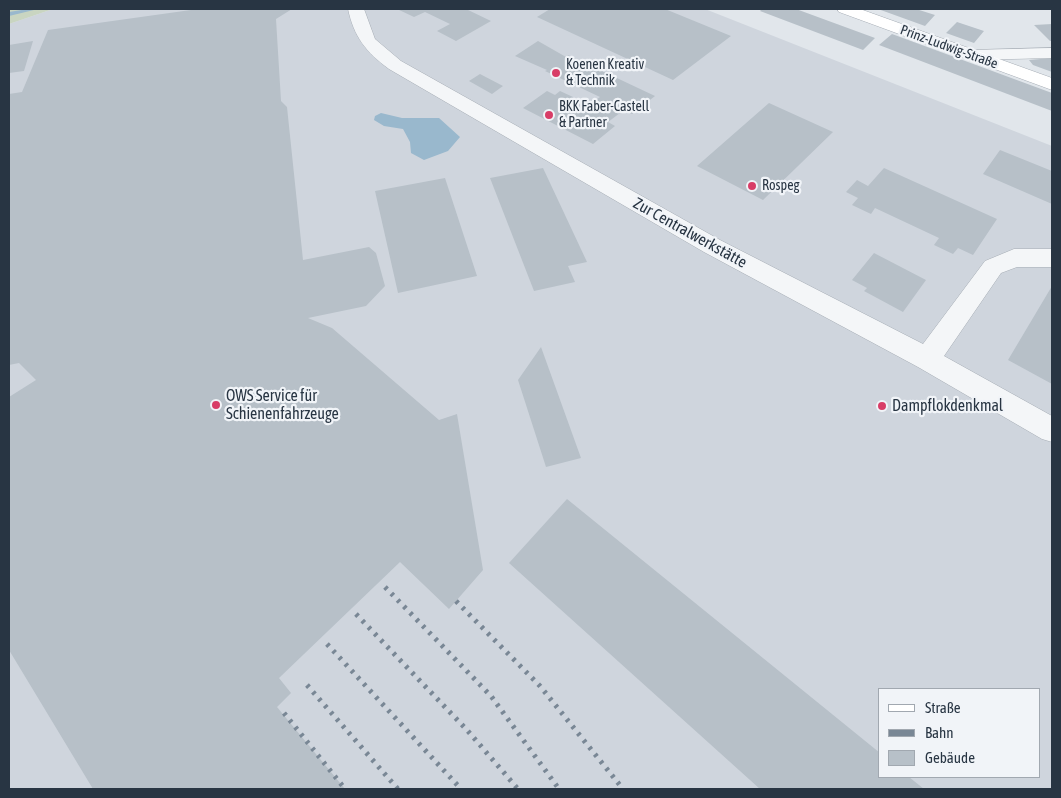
<!DOCTYPE html>
<meta charset="utf-8">
<style>
body{margin:0}
#map{position:relative;width:1061px;height:798px;overflow:hidden;background:#e1e6eb;font-family:"Asap Condensed",sans-serif}
canvas{display:block}
.frame{position:absolute;inset:0;border:10px solid #283543;pointer-events:none}
.legend{position:absolute;left:878px;top:688px;width:162px;height:90px;box-sizing:border-box;background:#f1f4f8;border:1px solid #a1a8b0;margin:0;padding:6px 9px;list-style:none;font-size:15px;color:#283543}
.legend li{display:flex;align-items:center;gap:10px;height:25px}
.legend b{width:25px;border:1px solid #a1a8b0}
</style>
<div id="map">
<canvas width="1061" height="798"></canvas>
<div class="frame"></div>
<ul class="legend">
<li><b style="height:6px;background:#fff"></b>Straße</li>
<li><b style="height:6px;background:#798795"></b>Bahn</li>
<li><b style="height:14px;background:#b7c0c8"></b>Gebäude</li>
</ul>
</div>
<script>
const ctx = document.querySelector('canvas').getContext('2d');
ctx.lineJoin = 'round';
function fillPath(path, color) { ctx.fillStyle = color; ctx.fill(path, 'evenodd'); }
function strokePath(path, color, width, dash) { ctx.strokeStyle = color; ctx.lineWidth = width; ctx.lineCap = dash ? 'butt' : 'round'; ctx.setLineDash(dash || []); ctx.stroke(path); }
function drawText(font, color, halo, rows, align = 'center') {
  ctx.font = font + ' "Asap Condensed",sans-serif'; ctx.lineWidth = 4.5; ctx.setLineDash([]); ctx.textBaseline = 'middle'; ctx.strokeStyle = halo; ctx.fillStyle = color; for (const [text, x, y, turn = 0] of rows) {
    ctx.save(); ctx.translate(x, y); ctx.rotate((+turn || 0) * Math.PI / 180); ctx.textAlign = isNaN(turn) ? turn : align; if (halo) ctx.strokeText(text, 0, 0); ctx.fillText(text, 0, 0); ctx.restore();
  }
}
fillPath(new Path2D(`
 M53,9H705L1052,146V789H9V24ZM880,689H1040V777H880Z`), '#cfd5dd');
fillPath(new Path2D(`
 M9,9H53L9,24Z`), '#c9d5c1');
fillPath(new Path2D(`
 M381,113L402,118H439L460,137L448,151L424,160L411,153L410,142L403,129L384,126L374,120L375,116Z`), '#99b8cd');
fillPath(new Path2D(`
 M28,9H38L9,16V12Z`), '#99b8cd');
fillPath(new Path2D(`
 M198,9H292L276,19L281,101L287,107L303,260L369,247L376,253L385,286L366,306L308,318L332,328L439,420L457,414L483,570L449,609L400,562L279,678L291,693L277,707L345,789H93L9,650V397L36,380L19,363L9,365V94L22,92L48,30Z
 M397,9H466L491,21L456,41L437,31L450,24L425,12L414,17Z
 M550,9H665L731,36L673,80L537,17Z
 M762,9H796L875,38L863,50L760,11Z
 M878,9H916L935,15L925,26Z
 M957,22L984,31L974,43L946,33Z
 M1052,24V41H1050L1034,25Z
 M892,34L1052,93V111L879,45Z
 M33,41L24,71L9,73V45Z
 M538,41L566,57L568,55L655,96L632,114L624,110L608,122L615,126L593,144L523,108L547,91L555,95L560,91L573,97L568,101L584,109L600,97L545,71L547,70L515,56Z
 M1052,58V72L1033,65L1029,60Z
 M480,74L503,86L492,94L469,81Z
 M769,103L833,132L763,200L697,166Z
 M1000,150L1052,171V204L983,174Z
 M543,168L587,262L568,266L575,282L534,291L490,178Z
 M884,168L997,219L973,255L958,248L953,254L934,245L939,238L875,208L871,214L852,205L858,198L846,192L857,180L868,186Z
 M445,178L477,276L398,293L375,191Z
 M874,253L926,280L903,312L864,291L867,288L852,280Z
 M1052,286V384L1008,360Z
 M541,347L581,458L546,467L518,380Z
 M567,499L880,753V777H909L924,789H760L509,563Z`), '#b7c0c8');
const street = new Path2D(`
 M348,9H364L375,39L401,61L720,240L923,344L985,261L1014,249H1052V267H1017L1001,273L944,356L1052,416V442L1042,439L918,367L704,252L389,69C366,52 354,37 348,9Z
 M1052,48V58L972,60L966,59L963,55L966,51L972,50Z`);
const secondary = new Path2D(`
 M837,9H860L1052,78V90L839,12Z`);
strokePath(street, '#a6adb5', 1);
strokePath(secondary, '#a6adb5', 1);
fillPath(street, '#f4f6f8');
fillPath(secondary, '#fff');
strokePath(new Path2D(`
 M385,587L491,696L559,789
 M456,601L540,686L623,789
 M356,614L467,730L518,789
 M327,644L461,789
 M307,685L398,789
 M284,713L345,789`), '#798795', 5, [3, 6]);
for (const [x, y, r, color] of [
 [556,73,5,"#d83d67"],
 [549,115,5,"#d83d67"],
 [752,186,5,"#d83d67"],
 [216,405,5,"#d83d67"],
 [882,406,5,"#d83d67"]
]) { const dot = new Path2D(); dot.arc(x, y, r, 0, 2 * Math.PI); ctx.fillStyle = color; ctx.fill(dot); strokePath(dot, '#f1f4f8', 2); }
drawText('14px', '#283543', '#f1f4f8', [
 ["Prinz-Ludwig-Straße",949,47,20]
]);
drawText('14px', '#283543', '#f1f4f8', [
 ["Koenen Kreativ",566,65],
 ["& Technik",566,81],
 ["BKK Faber-Castell",559,107],
 ["& Partner",559,123],
 ["Rospeg",762,186]
], 'left');
drawText('16px', '#283543', '#f1f4f8', [
 ["Zur Centralwerkstätte",690,233,29]
]);
drawText('16px', '#283543', '#f1f4f8', [
 ["OWS Service für",226,396],
 ["Schienenfahrzeuge",226,414],
 ["Dampflokdenkmal",892,406]
], 'left');
</script>
